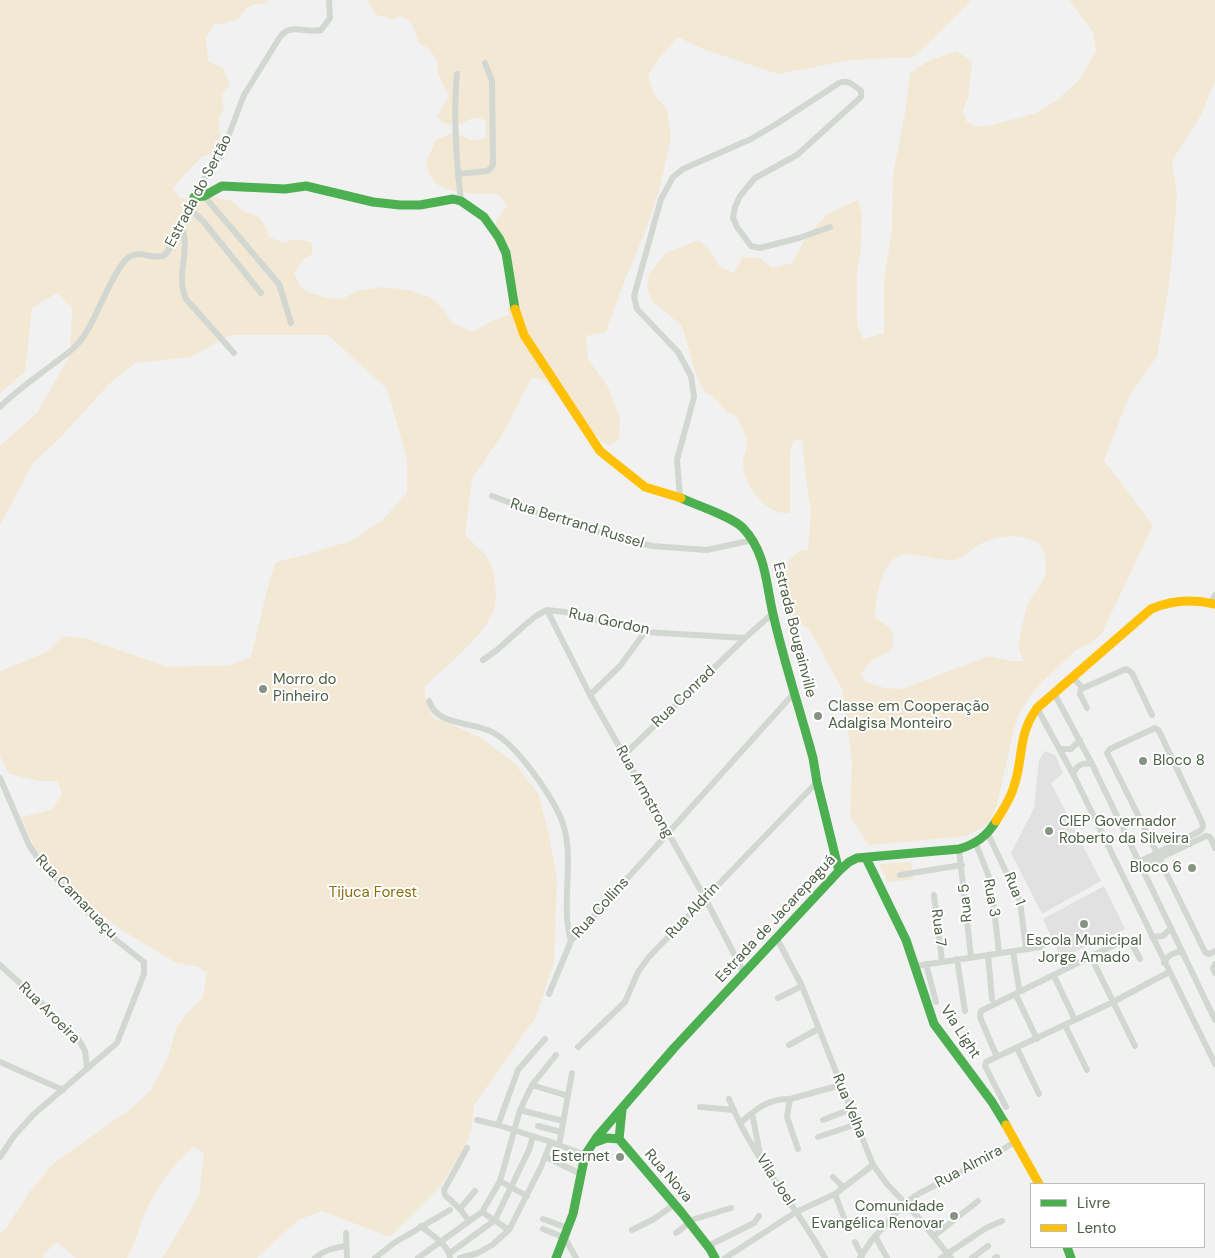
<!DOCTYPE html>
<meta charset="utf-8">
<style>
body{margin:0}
#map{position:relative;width:1215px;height:1258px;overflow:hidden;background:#f1f1f2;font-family:"DM Sans",sans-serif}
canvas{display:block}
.legend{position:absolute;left:1030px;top:1183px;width:175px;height:65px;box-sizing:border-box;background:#fff;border:1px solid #b8bfb5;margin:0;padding:6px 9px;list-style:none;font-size:15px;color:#4d6046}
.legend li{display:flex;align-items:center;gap:10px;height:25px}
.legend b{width:25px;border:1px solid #b8bfb5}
</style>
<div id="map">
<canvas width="1215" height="1258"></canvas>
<ul class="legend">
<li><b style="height:6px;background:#4caf50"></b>Livre</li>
<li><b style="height:6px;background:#ffc107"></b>Lento</li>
</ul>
</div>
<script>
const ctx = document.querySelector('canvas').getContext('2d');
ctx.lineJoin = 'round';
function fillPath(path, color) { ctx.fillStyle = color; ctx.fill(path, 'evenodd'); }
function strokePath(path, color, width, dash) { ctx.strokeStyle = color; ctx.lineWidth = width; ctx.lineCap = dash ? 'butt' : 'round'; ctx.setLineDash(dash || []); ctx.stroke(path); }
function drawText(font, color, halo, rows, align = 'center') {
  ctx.font = font + ' "DM Sans",sans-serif'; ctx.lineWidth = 4; ctx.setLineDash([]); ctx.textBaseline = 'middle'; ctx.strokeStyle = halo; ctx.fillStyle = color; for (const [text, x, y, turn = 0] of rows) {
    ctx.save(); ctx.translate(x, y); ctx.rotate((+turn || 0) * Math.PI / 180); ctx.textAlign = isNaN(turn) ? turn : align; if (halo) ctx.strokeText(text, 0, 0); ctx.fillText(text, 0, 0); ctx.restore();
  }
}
fillPath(new Path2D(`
 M1045,751L1055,755L1063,773L1051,783L1101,881L1042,914L1011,853L1034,808L1039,760Z
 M1104,886L1125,929L1061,958L1043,919Z`), '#e0e1e0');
fillPath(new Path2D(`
 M0,0H269L265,4H254L245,9L238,19L223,24H214L206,38L208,61L223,68L230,85L221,95L224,110L218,119L222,147L211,155L201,157C192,168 181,177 173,189L180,198L191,200L203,194L232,201L243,211L259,217L265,226L269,237L284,243C294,238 302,239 312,243V254L303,260L294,273L299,285L310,293L328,298L342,299L357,291L383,287L408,290L430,297L443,309L452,323L473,332L493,320L508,315L509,279L504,250L493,240L497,219L507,206L498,194C481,194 444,195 433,180C429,176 428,167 426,162L436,140L454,132L470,140L485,139L486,126L485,120C468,114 468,124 456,125C452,125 447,124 443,123L437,117L449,96L438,74L437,60L429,49L419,43L411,22L402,16L392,19L377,15L367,0H972L914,57L851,60L778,74L703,49L678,37L662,55L648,75L653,93L667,110L671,138L659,191L645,232L624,282L606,332L586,336L588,359L608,387L620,418L619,439L608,446L587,427L544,380L532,377L502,435L472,479L465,535C472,543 484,551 489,560C495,574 498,594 494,609C486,635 445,667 425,686V701L433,718L449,723L483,739L513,762L538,793L548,830L557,877L554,962L536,1017L474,1105L471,1130L467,1142L440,1187L390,1237L322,1211L298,1220L257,1258H162L170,1246L199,1195L204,1153L193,1147C172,1166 153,1191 143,1218C138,1232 134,1245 127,1258H76L57,1242L44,1254L43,1258H0V1234L6,1228L28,1194L54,1163L133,1107L151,1090L168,1058L176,1028L187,1013L203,998L207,973L199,967L175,962L123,931L90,905L60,878L35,849L21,817L51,810L62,795L58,781H38L9,774L0,756V671L47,652L63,636L87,639L168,667L230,665L251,657L270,578L276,562L306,555L353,540L381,521L407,493V459L387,389L328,335H230L191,357L135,363L108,385L60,438L33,463L0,525V446L37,413L70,355L72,308L57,293L32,308L25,372L0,393Z
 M1069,0H1215V81L1201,115L1172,161L1177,194L1174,235L1169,285L1157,356L1129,396L1104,461L1153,525L1102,633L1092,643L1076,650L1043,681C1035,673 1020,661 1019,648C1018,640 1025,611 1028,604C1039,583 1049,583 1045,556C1044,550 1040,543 1035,541C1015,533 995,535 977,546C971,550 965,556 958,559C948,563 921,555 909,554C882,552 876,597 875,617L890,628L893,636V646L889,652L872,660L861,673L865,682L885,688L902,689L989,656L1011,661H1023L1043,682L1034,690L1020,711L1014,729L997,805L989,823L967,836L869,845L850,816L852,762L842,689L810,630L794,618L786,595L783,576L789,560L799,551L808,550L811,511L808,495L802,441L794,440L790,451V513C766,516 745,487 743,465C742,458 747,450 747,442C746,434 740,424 737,417L727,412L714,398L705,391L698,380L682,326L652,301L647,289L649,274L666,253L699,240L710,251L720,267L733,273L743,257L760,258L772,268L792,263L804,240L827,214L858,200L862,215L861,249L857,270V324L863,339L884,333V281L892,229L893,174L906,108L910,73L928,61L957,51L972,62L968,98L963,110L966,121L975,127L992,125L1036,113L1057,100L1079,80L1096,51L1093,32Z
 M911,862L914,879L888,882L879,864Z`), '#f3e8d4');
strokePath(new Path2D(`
 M457,74C453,116 456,159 461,201
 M458,174L487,171L491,168L493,164L492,81L485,63
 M204,196L279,284L291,323
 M189,208L203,221L261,293
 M182,229C191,250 175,275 186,299L234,353
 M0,407C16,391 35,378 53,364C64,356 76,348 84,336C96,319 115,266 129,257C141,249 153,261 165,255L182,229L189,208L201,183L220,158L244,95L280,37C291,22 307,34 321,30L330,18L329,0
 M492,496L543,515L622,539L652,546L707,550L753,540
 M680,498L677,460L694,397L691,376L678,352L637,309L634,296L661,199L673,177L683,169L751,139L778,123L839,83C848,79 853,85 861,91V97L797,155L755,178L740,196L735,207L733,218L737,227L751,246L760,248L799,238L830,227
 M1211,603L1215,595
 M547,610L590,695L705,898L744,973
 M483,660L497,650L525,625L536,616L547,610L565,612L645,632L745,638L773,613
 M1072,677L1083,688
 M1054,693L1092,764L1215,1020
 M590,695L620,666L645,632
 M429,701C437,727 474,721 494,733C517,746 549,792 560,816C574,847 565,883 567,915C567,924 569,933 571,941
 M1037,708L1073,774L1215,1064
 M1087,708L1080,694L1081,689L1126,669L1132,673L1152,715
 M1060,749H1071L1080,740
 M623,756L745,638
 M1073,774C1077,765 1082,762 1092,764
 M0,778L29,845L39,860L89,914L111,936L144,962V974L117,1043L34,1114L14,1136L0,1157
 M988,834L1020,901L1026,949
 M976,844L991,882L999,953
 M959,849L971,957
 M1159,858L1205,952L1209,954L1215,951
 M1139,862L1157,853L1200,831L1203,827L1202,822L1159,731L1155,728L1110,749L1107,753L1157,853
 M1141,867L1206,836L1210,837L1215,848
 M900,875L962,865
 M934,895L942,961
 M776,937L802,986L873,1165L887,1184L918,1217L951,1258
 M1152,937L1163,936L1171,928
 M1013,951L1019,988
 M988,955L992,999
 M1091,957L1135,1046
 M957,959L965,1011
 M1164,963C1168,955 1173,952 1182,952
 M926,964L936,1002
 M1215,964L1213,968L1215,973
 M0,965L46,1007L79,1040L85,1051L87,1067
 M916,966L1041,947
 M1054,976L1075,1020
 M549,994L571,941L795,692
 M1016,995L1037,1039
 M778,998L802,986
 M1065,1025L1087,1070
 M545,1039L518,1070L498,1125L551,1142L585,1155
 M789,1045L818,1029
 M578,1047L625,1002L638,972L648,958L817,782
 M1017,1048L1039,1094
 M997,1057L980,1017L981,1011L1126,939L1130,940L1140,959
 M0,1062L63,1090
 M532,1085L568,1096
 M729,1099C752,1157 795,1204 825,1258
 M700,1107L734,1110
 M1006,1107L985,1066L986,1062L1113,1002L1169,972
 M520,1110L563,1121
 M752,1113L760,1154
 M477,1120L498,1125
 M823,1120L851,1109
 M740,1123C757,1109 766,1099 790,1099
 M538,1126L561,1132
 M818,1137L857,1124
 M559,1145L572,1073
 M798,1149L787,1117L790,1099L841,1085
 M546,1157L581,1174
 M833,1177L843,1187
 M500,1181L527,1196
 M835,1194L846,1223
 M460,1209L445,1195L444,1190L467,1148
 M482,1212L509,1230
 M543,1219L568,1228
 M469,1221L460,1209L475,1191
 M688,1221L731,1208
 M754,1223L759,1216
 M421,1226C430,1234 449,1245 450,1258
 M543,1229L565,1238L576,1258
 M632,1230L654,1219L675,1204
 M346,1233L347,1258
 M676,1233L689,1223
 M875,1236L887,1258
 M934,1236L978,1201
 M855,1242L862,1256
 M708,1246L754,1223
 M450,1253L495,1220L529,1150L533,1136
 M315,1258C325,1250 333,1248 346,1246
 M375,1258L394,1243L450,1210
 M418,1258L482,1212L500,1181L520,1110L532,1085L556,1055
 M460,1258L478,1253L492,1245L509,1230L541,1167L551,1142
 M725,1258L796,1212L835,1194L873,1165
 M860,1258L871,1241L905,1203L920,1193L992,1156L1016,1141
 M941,1258L986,1228L1002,1221
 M972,1258L988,1246
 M995,1258L997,1257`), '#d2d7d2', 6);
strokePath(new Path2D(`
 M194,197L204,196L222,186L285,189L306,186L373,202L400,205H420L453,199L461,201L484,217L499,238L506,253L515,309
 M681,498C698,506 731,516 743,528C766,552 766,584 773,614C784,662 800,710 813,758L817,782L839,871
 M866,858L906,940L934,1024L992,1102L1006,1125
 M622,1110L619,1139L682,1213L710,1249L715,1258
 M593,1143L607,1138L619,1139
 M1067,1247L1071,1258
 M556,1258L573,1214L585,1155L597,1137L674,1048L839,871L849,862L857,858L959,849C976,844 987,836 996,821`), '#4caf50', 9);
strokePath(new Path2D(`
 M515,309L524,335L600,451L645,487L681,498
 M996,821C1003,810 1011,798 1014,786C1024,757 1017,736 1037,708L1151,609C1172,600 1193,599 1215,604
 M1006,1125L1039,1184`), '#ffc107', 9);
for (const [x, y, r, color] of [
 [263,689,5,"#869382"],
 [818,716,5,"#869382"],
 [1143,761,5,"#869382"],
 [1049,831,5,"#869382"],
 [1192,868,5,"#869382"],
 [1084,924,5,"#869382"],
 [620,1157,5,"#869382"],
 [954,1216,5,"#869382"]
]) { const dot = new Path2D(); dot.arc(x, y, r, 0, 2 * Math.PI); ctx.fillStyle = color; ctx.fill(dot); strokePath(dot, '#fff', 2); }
drawText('15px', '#4d6046', '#fff', [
 ["Estrada do Sertão",199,191,-62],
 ["Rua Bertrand Russel",577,524,17],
 ["Rua Gordon",609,622,12],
 ["Estrada Bougainville",794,630,76],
 ["Rua Conrad",684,697,-44],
 ["Rua Armstrong",644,792,61],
 ["Rua 1",1014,889,69],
 ["Rua Camaruaçu",76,897,46],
 ["Rua 3",991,898,80],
 ["Rua 5",966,903,-95],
 ["Rua Collins",601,908,-48],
 ["Rua Aldrin",693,911,-47],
 ["Estrada de Jacarepaguá",776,919,-47],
 ["Rua 7",938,928,83],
 ["Rua Aroeira",49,1013,45],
 ["Via Light",960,1032,57],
 ["Rua Velha",849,1106,68],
 ["Rua Almira",969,1167,-28],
 ["Rua Nova",668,1176,49],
 ["Vila Joel",775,1180,57]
]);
drawText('15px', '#4d6046', '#fff', [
 ["Morro do",273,680],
 ["Pinheiro",273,697],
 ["Classe em Cooperação",828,707],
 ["Adalgisa Monteiro",828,724],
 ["Bloco 8",1153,761],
 ["CIEP Governador",1059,822],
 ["Roberto da Silveira",1059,839],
 ["Bloco 6",1182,868,"right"],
 ["Escola Municipal",1084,941,"center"],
 ["Jorge Amado",1084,958,"center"],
 ["Esternet",610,1157,"right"],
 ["Comunidade",944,1207,"right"],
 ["Evangélica Renovar",944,1224,"right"]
], 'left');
drawText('15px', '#8a6d0e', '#fff', [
 ["Tijuca Forest",373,893]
]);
</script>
